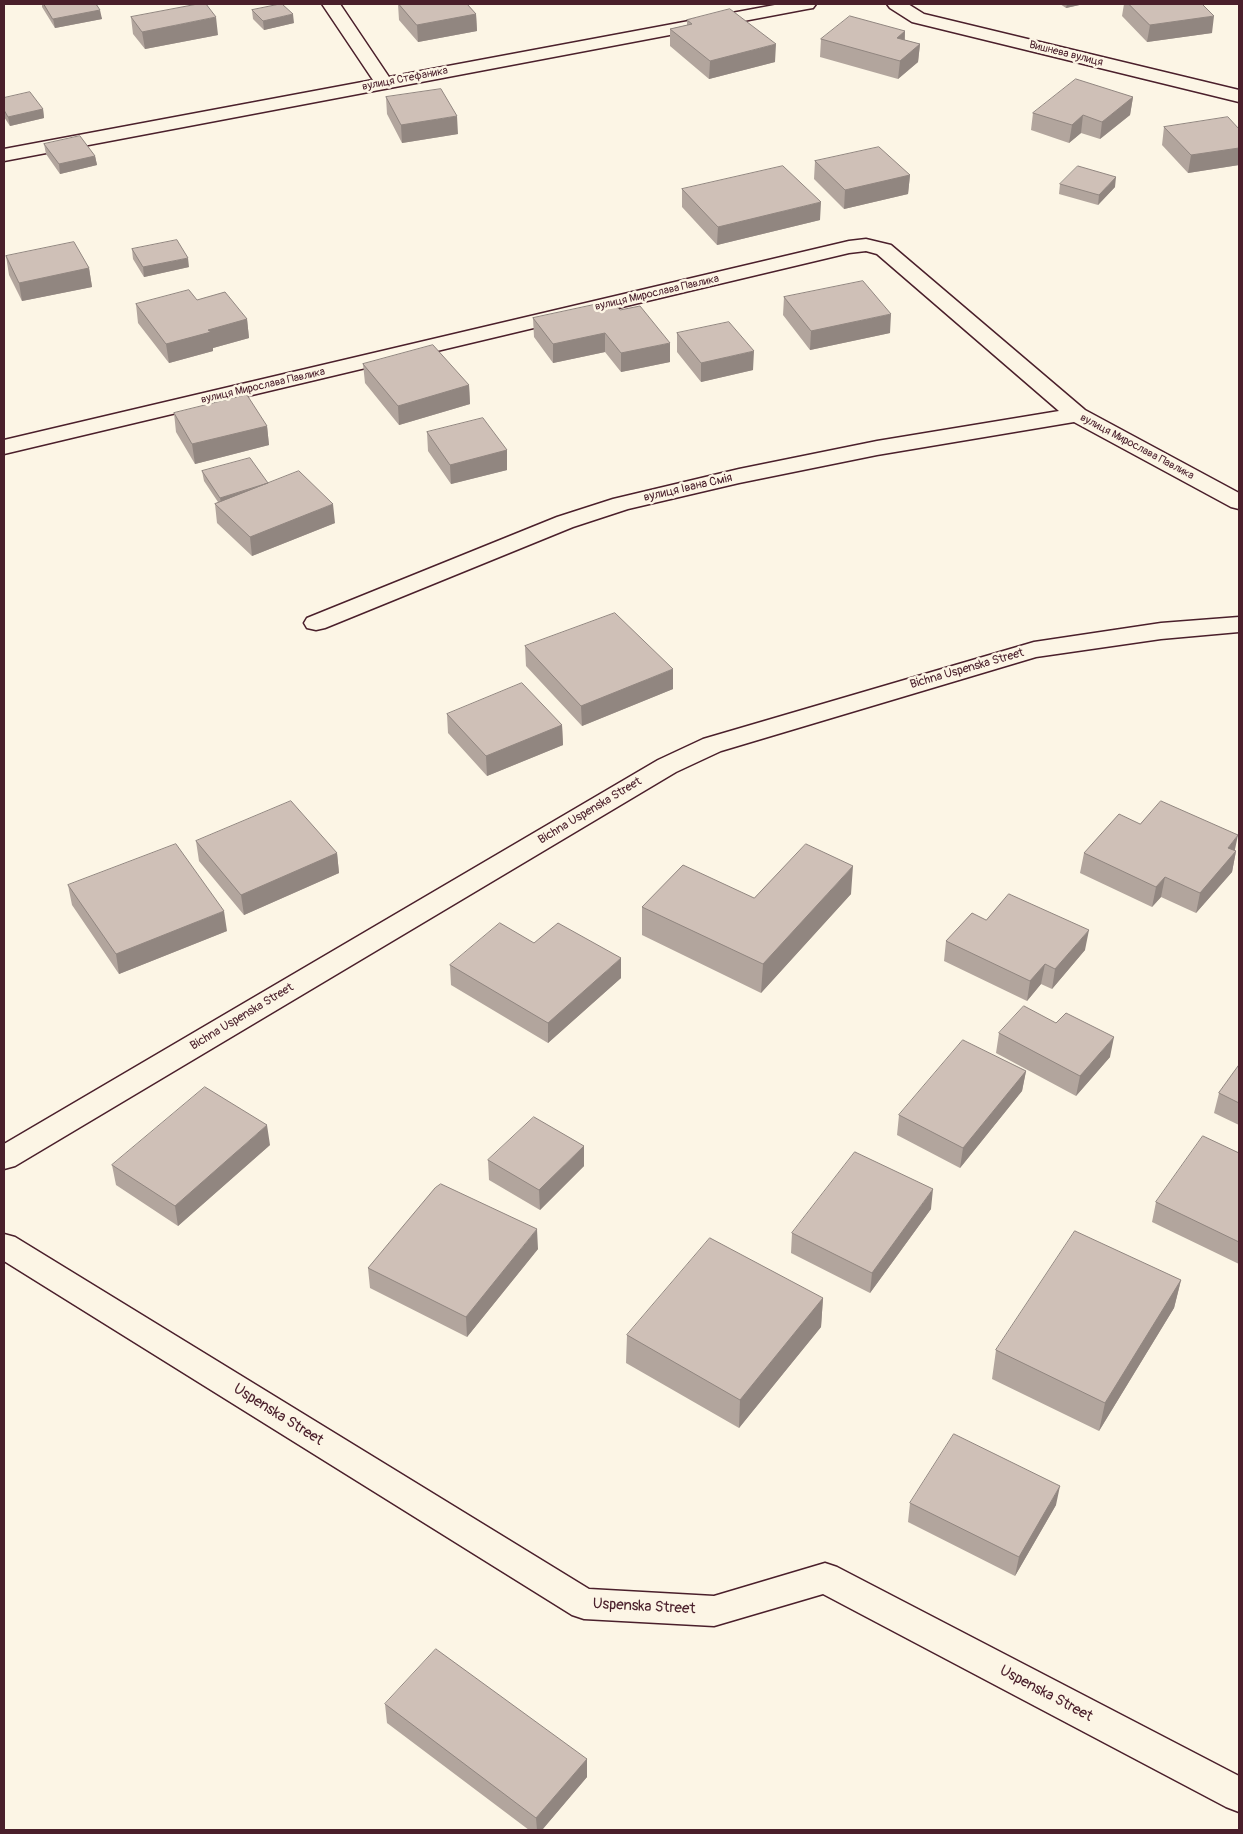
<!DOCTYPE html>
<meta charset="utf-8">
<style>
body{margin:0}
#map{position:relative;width:1243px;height:1834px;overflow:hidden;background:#fcf5e5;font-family:Pangolin,sans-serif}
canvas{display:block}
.frame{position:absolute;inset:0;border:5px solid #4a1f2b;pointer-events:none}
</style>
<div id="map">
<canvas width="1243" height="1834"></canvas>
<div class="frame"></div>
</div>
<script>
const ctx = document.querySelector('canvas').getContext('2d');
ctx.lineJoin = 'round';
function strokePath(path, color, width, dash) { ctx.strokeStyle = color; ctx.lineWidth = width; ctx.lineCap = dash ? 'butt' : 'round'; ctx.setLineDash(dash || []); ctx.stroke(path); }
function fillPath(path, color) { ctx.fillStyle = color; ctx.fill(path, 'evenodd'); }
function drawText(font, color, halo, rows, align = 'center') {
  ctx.font = font + ' Pangolin,sans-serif'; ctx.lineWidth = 5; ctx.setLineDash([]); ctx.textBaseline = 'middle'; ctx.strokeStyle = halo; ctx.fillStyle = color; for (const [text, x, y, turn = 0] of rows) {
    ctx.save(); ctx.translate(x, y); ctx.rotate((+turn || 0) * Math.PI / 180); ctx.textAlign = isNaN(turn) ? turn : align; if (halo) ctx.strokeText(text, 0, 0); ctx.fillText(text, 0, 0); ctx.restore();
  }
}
const minor = new Path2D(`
 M322,4H340L389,77L780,4H816L813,8L807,9L4,161V149L373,80Z
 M887,4H908L924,14L1239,90V102L912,22L890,8Z
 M866,239L891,245L1085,410L1239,493V509L1231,507L1074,422L877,455L739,483L628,509L573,527L325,628L316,630L307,628L304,623L307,618L557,517L613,499L739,469L877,441L1059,411L877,254L866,251L849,253L4,454V440L849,241Z
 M1239,617V632L1161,639L1036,657L721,751L676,772L15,1166L4,1169V1144L658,760L703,739L1034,642L1161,623Z
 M4,1234L15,1237L589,1589L714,1596L825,1563L837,1567L1239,1776V1812L1226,1807L823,1594L714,1626L584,1619L572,1615L4,1261Z`);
strokePath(minor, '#4a1f2b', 3);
fillPath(minor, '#fcf5e5');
fillPath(new Path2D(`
 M42,4H96L102,19L55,28L42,7Z
 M398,4H467L476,14L477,31L418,42L399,20Z
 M1060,4H1084L1066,8Z
 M1124,4H1202L1212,33L1147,42L1122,16Z
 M252,10L294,23L264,30L253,19Z
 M131,17L218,35L145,49L133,34Z
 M687,20L775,62L709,79L670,46V29L687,25Z
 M905,31V40L920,44L918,62L898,79L820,57L821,39Z
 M386,97L458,134L402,143L387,114Z
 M1133,97L1130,115L1100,139L1081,133L1069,143L1031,130L1033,113Z
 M4,98L43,109L44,118L10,126L4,117Z
 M1164,127L1239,129V165L1188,173L1162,145Z
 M44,144L95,156L97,165L60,174L46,154Z
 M815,161L910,175L908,194L844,209L814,179Z
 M1060,184L1115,187L1098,205L1059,194Z
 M682,189L820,220L717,245L682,207Z
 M132,249L189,267L144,277L133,259Z
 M6,256L89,268L92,287L22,301L9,275Z
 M784,297L890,333L810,350L783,315Z
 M136,304L247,319L249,338L213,348V351L169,363L138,323Z
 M620,310L670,362L621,372L605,352L553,363L534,337L533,318Z
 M677,333L753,370L701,382L677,352Z
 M363,364L469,385L470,404L399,425L365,383Z
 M174,413L267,426L269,445L195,464L176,432Z
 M427,432L507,450V470L451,484L428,451Z
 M202,471L268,483L335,523L252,556L217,523L215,504L218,502L204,481Z
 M525,646L673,689L582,726L526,666Z
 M447,714L562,725L563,745L487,776L448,733Z
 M1140,824L1236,851L1232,872L1196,913L1161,897L1152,907L1080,873L1084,853Z
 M196,841L337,853L339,873L244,915L199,861Z
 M68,885L227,931L119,974L72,905Z
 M851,894L761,993L642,935V907L754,898Z
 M986,920L1085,950L1052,989L1041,984L1027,1001L944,961L946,941Z
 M534,943L621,978L548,1043L451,985L450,965Z
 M1056,1023L1110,1057L1076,1096L996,1053L999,1033Z
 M1239,1065V1125L1214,1113L1219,1093Z
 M1026,1071L1022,1091L960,1168L897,1135L899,1115Z
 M270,1145L178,1226L116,1185L112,1165Z
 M1239,1153V1264L1152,1222L1156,1202Z
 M488,1160L584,1166L540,1210L489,1180Z
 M931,1209L870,1293L791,1253L792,1233Z
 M538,1249L467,1337L370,1288L368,1268Z
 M1181,1280L1174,1308L1099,1431L992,1379L996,1350Z
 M823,1298L821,1327L739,1428L626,1363L627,1335Z
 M910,1503L1056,1505L1015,1576L908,1522Z
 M385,1704L587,1759V1777L542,1830H529L387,1723Z`), '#b2a59d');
fillPath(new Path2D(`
 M1067,4H1084L1066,8Z
 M100,10L102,19L55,28L53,19Z
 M293,14L294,23L264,30L263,21Z
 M476,14L477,31L418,42L417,25Z
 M1214,16L1212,33L1147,42L1150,25Z
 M216,17L218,35L145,49L142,32Z
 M905,31L904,48L897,38Z
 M776,44L775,62L709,79L710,61Z
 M920,44L918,62L898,79L900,61Z
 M1133,97L1130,115L1100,139L1102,122Z
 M43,109L44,118L10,126L8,117Z
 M1083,115L1081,133L1069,143L1072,125Z
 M457,116L458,134L402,143L401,125Z
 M1239,148V165L1188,173L1191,155Z
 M95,156L97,165L60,174L59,164Z
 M910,175L908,194L844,209L845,190Z
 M1116,177L1115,187L1098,205L1099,195Z
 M821,202L820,220L717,245L718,227Z
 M188,258L189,267L144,277L143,267Z
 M89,268L92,287L22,301L19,283Z
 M891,314L890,333L810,350L811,331Z
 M247,319L249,338L213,348V351L169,363L166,344L208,330Z
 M605,333V352L553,363V344Z
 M670,343V362L621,372V353Z
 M754,351L753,370L701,382V363Z
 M469,385L470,404L399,425L398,406Z
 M267,426L269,445L195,464L192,444Z
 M507,450V470L451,484L450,465Z
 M268,484L222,507L220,498Z
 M333,504L335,523L252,556L250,537Z
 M673,669V689L582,726L581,706Z
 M562,725L563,745L487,776L486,756Z
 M1238,835L1234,854L1236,851L1232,872L1196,913L1200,893L1228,848Z
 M337,853L339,873L244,915L241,895Z
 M853,866L851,894L761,993L763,964Z
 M1165,877L1161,897L1152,907L1156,887Z
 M224,911L227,931L119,974L116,954Z
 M1089,930L1085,950L1052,989L1055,969Z
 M621,958V978L548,1043V1023Z
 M1045,964L1041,984L1027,1001L1030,981Z
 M1114,1037L1110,1057L1076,1096L1080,1076Z
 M1026,1071L1022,1091L960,1168L963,1148Z
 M267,1125L270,1145L178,1226L175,1206Z
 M584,1146V1166L540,1210L539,1190Z
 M933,1189L931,1209L870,1293L872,1273Z
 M537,1229L538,1249L467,1337L466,1317Z
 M1181,1280L1174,1308L1099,1431L1105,1403Z
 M823,1298L821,1327L739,1428L740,1400Z
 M1060,1486L1056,1505L1015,1576L1019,1557Z
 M587,1759V1777L542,1830H537L536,1818Z`), '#918680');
const building = new Path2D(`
 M44,4H96L100,10L53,19Z
 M198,4H206L216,17L142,32L131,17Z
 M280,4H282L293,14L263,21L252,10Z
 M399,4H467L476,14L417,25Z
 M1129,4H1202L1214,16L1150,25Z
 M730,9L776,44L710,61L670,29L692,24L687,20Z
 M850,16L905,31L897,38L920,44L900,61L821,39Z
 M1076,79L1133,97L1102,122L1083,115L1072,125L1033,113Z
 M441,89L457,116L401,125L386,97Z
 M30,92L43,109L8,117L4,110V98Z
 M1228,117L1239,129V148L1191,155L1164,127Z
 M80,136L95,156L59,164L44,144Z
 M879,147L910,175L845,190L815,161Z
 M783,166L821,202L718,227L682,189Z
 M1078,166L1116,177L1099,195L1060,184Z
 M177,240L188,258L143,267L132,249Z
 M74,242L89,268L19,283L6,256Z
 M863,281L891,314L811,331L784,297Z
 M189,290L197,300L225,292L247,319L208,330L211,332L166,344L136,304Z
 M612,301L620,310L640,306L670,343L621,353L605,333L553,344L533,318Z
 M729,322L754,351L701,363L677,333Z
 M433,345L469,385L398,406L363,364Z
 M247,395L267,426L192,444L174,413Z
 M483,418L507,450L450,465L427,432Z
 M250,458L268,483L220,498L202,471Z
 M299,471L333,504L250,537L215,504Z
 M615,613L673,669L581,706L525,646Z
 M522,683L562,725L486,756L447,714Z
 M291,801L337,853L241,895L196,841Z
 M1161,801L1238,835L1228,848L1236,851L1200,893L1165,877L1156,887L1084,853L1119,814L1140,824Z
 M176,844L224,911L116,954L68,885Z
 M806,844L853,866L763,964L642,907L683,865L754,898Z
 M1009,894L1089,930L1055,969L1045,964L1030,981L946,941L972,913L986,920Z
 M500,923L534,943L558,923L621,958L548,1023L450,965Z
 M1024,1006L1056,1023L1066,1013L1114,1037L1080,1076L999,1033Z
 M963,1040L1026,1071L963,1148L899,1115Z
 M1239,1065V1103L1219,1093Z
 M205,1087L267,1125L175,1206L112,1165Z
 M534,1117L584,1146L539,1190L488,1160Z
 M1203,1136L1239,1153V1242L1156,1202Z
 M855,1152L933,1189L872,1273L792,1233Z
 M441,1184L537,1229L466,1317L368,1268L435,1188Z
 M1075,1231L1181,1280L1105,1403L996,1350Z
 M710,1238L823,1298L740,1400L627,1335Z
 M954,1434L1060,1486L1019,1557L910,1503Z
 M436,1649L587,1759L536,1818L385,1704Z`);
fillPath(building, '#cfc0b7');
strokePath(building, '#918680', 1);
drawText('11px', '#4a1f2b', '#fcf5e5', [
 ["Вишнева вулиця",1066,54,14],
 ["вулиця Стефаника",405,79,-11],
 ["вулиця Мирослава Павлика",657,293,-13],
 ["вулиця Мирослава Павлика",263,386,-13],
 ["вулиця Мирослава Павлика",1137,447,28]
]);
drawText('12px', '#4a1f2b', '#fcf5e5', [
 ["вулиця Івана Смія",688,488,-13],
 ["Bichna Uspenska Street",967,669,-16],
 ["Bichna Uspenska Street",590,811,-31],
 ["Bichna Uspenska Street",242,1017,-31]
]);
drawText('15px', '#4a1f2b', '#fcf5e5', [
 ["Uspenska Street",278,1415,32],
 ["Uspenska Street",644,1607,3],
 ["Uspenska Street",1046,1694,28]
]);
</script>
